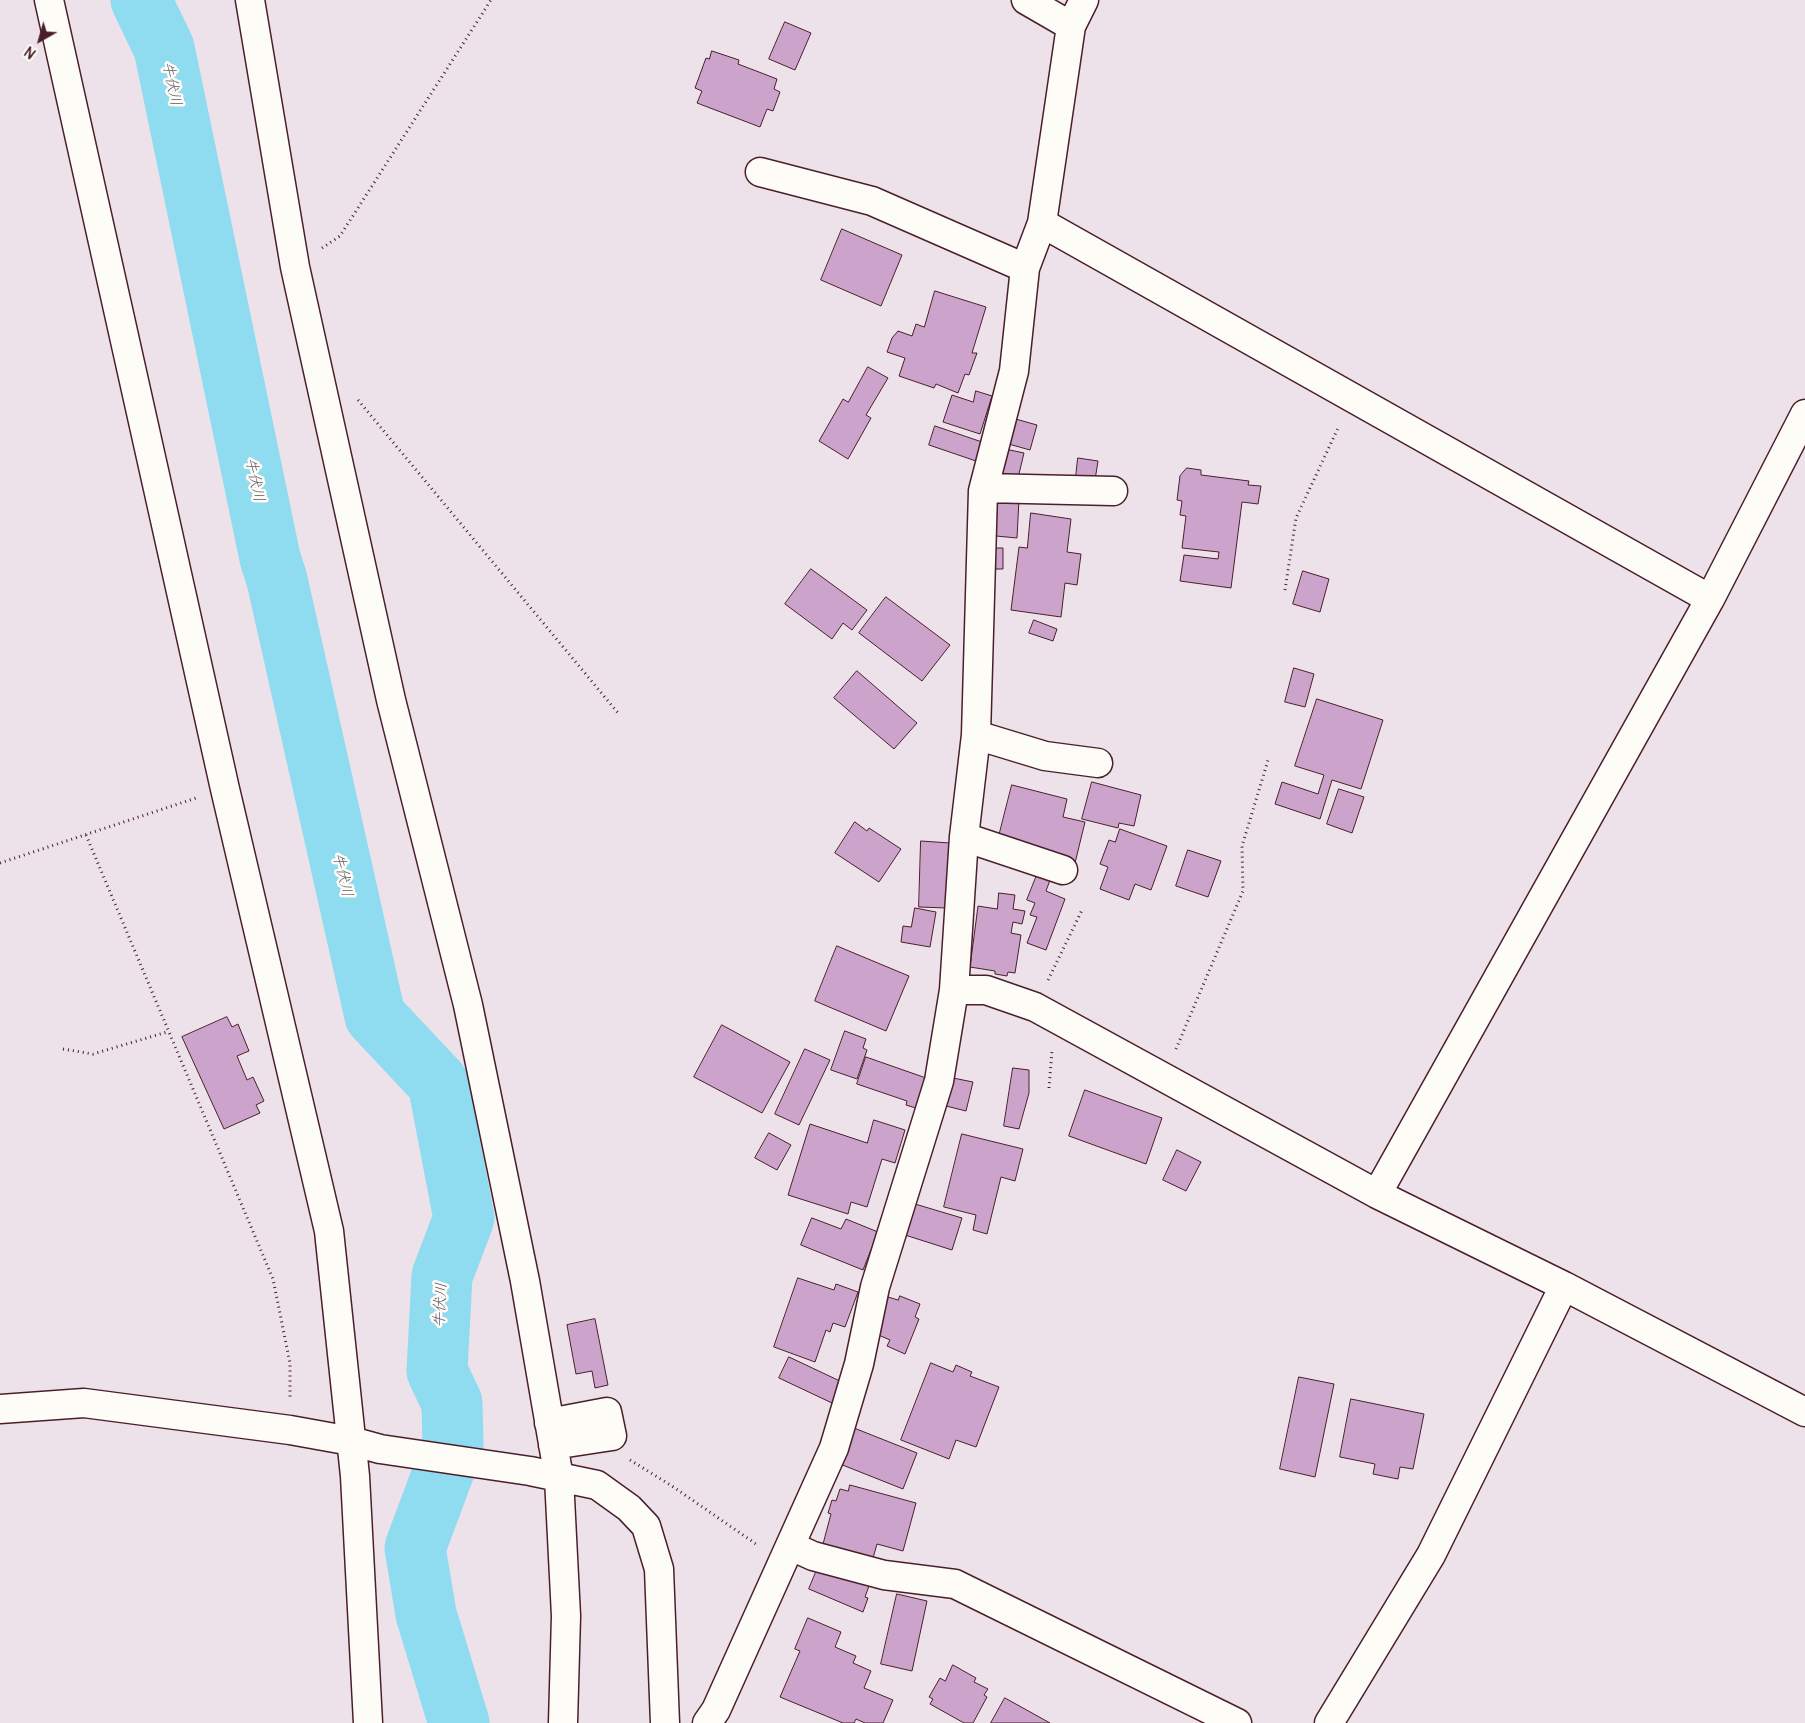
<!DOCTYPE html>
<meta charset="utf-8">
<style>
body{margin:0}
#map{position:relative;width:1805px;height:1723px;overflow:hidden;background:#eee2ea;font-family:Pangolin,sans-serif}
canvas{display:block}
.north{position:absolute;left:15px;top:15px;width:50px;height:50px;-webkit-text-stroke:4px #fdfcf7;paint-order:stroke;rotate:218deg;font-size:14px;font-weight:700;line-height:20px;text-align:center;color:#4a1f2b}
.north::after{content:'';display:block;margin:auto;width:18px;height:22px;background:#4a1f2b;clip-path:polygon(50% 0,100% 100%,50% 72%,0 100%)}
</style>
<div id="map">
<canvas width="1805" height="1723"></canvas>
<div class="north">N</div>
</div>
<script>
const ctx = document.querySelector('canvas').getContext('2d');
ctx.lineJoin = 'round';
function strokePath(path, color, width, dash) { ctx.strokeStyle = color; ctx.lineWidth = width; ctx.lineCap = dash ? 'butt' : 'round'; ctx.setLineDash(dash || []); ctx.stroke(path); }
function fillPath(path, color) { ctx.fillStyle = color; ctx.fill(path, 'evenodd'); }
function drawText(font, color, halo, rows, align = 'center') {
  ctx.font = font + ' Pangolin,"Klee One",sans-serif'; ctx.lineWidth = 5; ctx.setLineDash([]); ctx.textBaseline = 'middle'; ctx.strokeStyle = halo; ctx.fillStyle = color; for (const [text, x, y, turn = 0] of rows) {
    ctx.save(); ctx.translate(x, y); ctx.rotate((+turn || 0) * Math.PI / 180); ctx.textAlign = isNaN(turn) ? turn : align; if (halo) ctx.strokeText(text, 0, 0); ctx.fillText(text, 0, 0); ctx.restore();
  }
}
strokePath(new Path2D(`
 M141,0L164,48L270,558L277,580L375,1016L438,1083L464,1218L442,1276L437,1371L452,1403L453,1446L415,1548L426,1614L459,1723`), '#8fdbf0', 61);
const building = new Path2D(`
 M785,22L811,33L795,70L769,59Z
 M712,51L739,60L738,64L777,79L774,89L780,92L773,111L767,109L760,127L697,103L702,91L695,88L706,58L709,59Z
 M842,229L902,255L881,306L821,280Z
 M935,291L986,307L972,353H977L969,375L965,374L958,393L936,384L934,388L899,376L905,358L887,352L892,338L898,331L912,336L916,324L924,327Z
 M868,367L888,378L866,415L871,418L848,459L819,441L843,399L848,402Z
 M976,391L992,396L980,434L943,422L952,395L973,402Z
 M1012,418L1037,425L1030,450L1005,443Z
 M935,426L982,442L976,461L929,445Z
 M1005,449L1024,453L1018,478L999,474Z
 M1078,458L1098,461L1095,480L1076,477Z
 M1187,468L1201,470V475L1249,481L1248,485L1261,486L1258,504L1242,502L1231,588L1180,581L1184,555L1218,559L1219,552L1182,548L1186,516L1180,515L1182,501L1177,500L1180,476Z
 M998,498L1019,499L1017,538L996,536Z
 M1031,513L1071,519L1067,552L1081,554L1077,585L1065,583L1061,617L1011,610L1019,547L1027,548Z
 M992,548H1003V569H993Z
 M811,569L867,610L852,630L843,623L832,639L785,604Z
 M1303,571L1329,579L1320,612L1293,604Z
 M886,597L950,645L922,681L859,633Z
 M1034,620L1057,629L1053,641L1029,633Z
 M1294,668L1314,674L1305,707L1285,702Z
 M857,671L917,723L894,749L834,698Z
 M1317,699L1383,720L1361,789L1332,780L1320,819L1275,804L1282,782L1318,794L1324,775L1295,766Z
 M1092,782L1141,795L1134,826L1119,823L1118,828L1082,819Z
 M1012,785L1067,799L1063,817L1085,822L1075,863L997,844Z
 M1339,789L1364,797L1352,833L1327,824Z
 M855,822L867,831L869,828L901,849L879,882L835,853Z
 M1120,829L1167,846L1151,890L1135,884L1129,900L1100,889L1108,867L1100,864L1109,840L1115,842Z
 M921,841L950,843L947,908L919,907Z
 M1188,850L1221,861L1208,897L1176,886Z
 M1037,875L1050,880L1046,891L1065,899L1046,950L1027,943L1037,917L1030,915L1035,903L1027,900Z
 M999,893L1015,895L1013,909L1025,911L1022,924L1013,922L1011,933L1021,935L1015,973L1008,972L1007,976L995,974V971L970,967L978,906L997,909Z
 M915,908L936,912L930,947L901,942L903,926L911,927Z
 M837,946L909,976L886,1031L815,1001Z
 M227,1017L232,1027L238,1024L249,1051L237,1056L247,1080L253,1077L264,1101L256,1105L260,1113L224,1129L182,1037Z
 M722,1025L790,1062L762,1113L694,1077Z
 M845,1031L866,1039L863,1048L867,1050L857,1079L831,1070Z
 M805,1049L830,1060L799,1125L775,1114Z
 M866,1057L929,1079L919,1109L906,1105L907,1101L857,1084Z
 M1013,1068L1029,1070V1093L1019,1129L1004,1126Z
 M953,1078L973,1082L966,1111L946,1106Z
 M1085,1090L1162,1118L1146,1164L1069,1136Z
 M874,1120L905,1130L895,1163L882,1159L867,1207L851,1202L848,1214L788,1195L810,1124L867,1143Z
 M769,1133L791,1145L777,1170L755,1158Z
 M962,1134L1023,1149L1015,1181L1001,1177L987,1234L973,1230L976,1215L944,1207Z
 M1177,1150L1201,1162L1186,1191L1163,1180Z
 M915,1204L962,1218L952,1250L905,1235Z
 M812,1218L841,1229L846,1219L878,1232L863,1270L801,1245Z
 M798,1278L834,1290L836,1284L858,1292L845,1327L833,1323L830,1332L826,1330L815,1362L774,1347Z
 M900,1296L920,1304L915,1317L919,1319L905,1354L887,1346L890,1340L874,1333L888,1297L898,1300Z
 M595,1319L608,1385L595,1388L592,1371L576,1374L567,1325Z
 M789,1357L842,1382L832,1403L779,1378Z
 M931,1363L953,1372L956,1365L972,1372L970,1376L999,1387L976,1447L956,1440L949,1459L901,1440Z
 M1299,1377L1334,1384L1315,1477L1280,1469Z
 M1351,1399L1424,1414L1413,1469L1400,1467L1398,1479L1373,1474L1375,1464L1340,1457Z
 M854,1428L917,1453L903,1489L840,1464Z
 M850,1485L916,1503L903,1551L877,1544L873,1558L823,1544L831,1514L828,1513L832,1500L836,1501L840,1489L848,1491Z
 M819,1565L869,1586L865,1597L868,1598L863,1612L809,1589Z
 M897,1594L927,1601L912,1671L881,1664Z
 M808,1618L841,1632L835,1647L856,1656L853,1663L871,1671L864,1688L893,1700L883,1723H865L856,1719L854,1723H843L780,1697L800,1651L795,1649Z
 M953,1665L976,1678L974,1682L988,1689L984,1695L987,1697L973,1723H964L930,1704L933,1699L929,1697L940,1678L945,1681Z
 M1005,1698L1050,1723H991Z`);
fillPath(building, '#cca4cb');
strokePath(building, '#4a1f2b', 1);
const minor = new Path2D(`
 M49,0L225,789L329,1231L355,1476L368,1723
 M250,0L295,267L391,700L468,1005L525,1281L559,1478L566,1616L563,1723
 M1026,0L1071,26
 M760,172L872,201L1025,268
 M1042,223L1710,599
 M984,488L1113,491
 M976,735L1045,756L1098,763
 M964,837L1063,870
 M954,990H986L1035,1007L1377,1194L1564,1286L1805,1412
 M1377,1194L1710,599L1805,414
 M0,1409L84,1403L290,1430L351,1441L380,1449L530,1471L597,1485L629,1508L646,1526L659,1569L665,1723
 M549,1423L607,1412L612,1436L553,1445
 M791,1546L813,1556L884,1575L955,1584L1237,1723
 M707,1723L716,1710L834,1448L859,1364L875,1287L939,1081L954,990L964,837L976,735L983,491L1014,371L1025,268L1042,223L1071,26L1084,0
 M1329,1723L1431,1555L1564,1286`);
strokePath(minor, '#4a1f2b', 31);
strokePath(new Path2D(`
 M322,248L340,236L491,0
 M358,400L618,713
 M1285,590L1296,518L1339,426
 M86,835L273,1279L290,1363V1400
 M0,863L196,798
 M1048,980L1082,910
 M63,1049L93,1054L167,1032
 M1176,1049L1243,891L1242,846L1269,757
 M1049,1088L1052,1051
 M630,1460L672,1486L756,1544`), '#4a1f2b', 3, [1, 4]);
strokePath(minor, '#fdfcf7', 28);
drawText('italic 15px', '#5f5766', '#fdfcf7', [
 ["牛伏川",171,84,78],
 ["牛伏川",254,480,78],
 ["牛伏川",342,875,77],
 ["牛伏川",441,1305,-87]
]);
</script>
